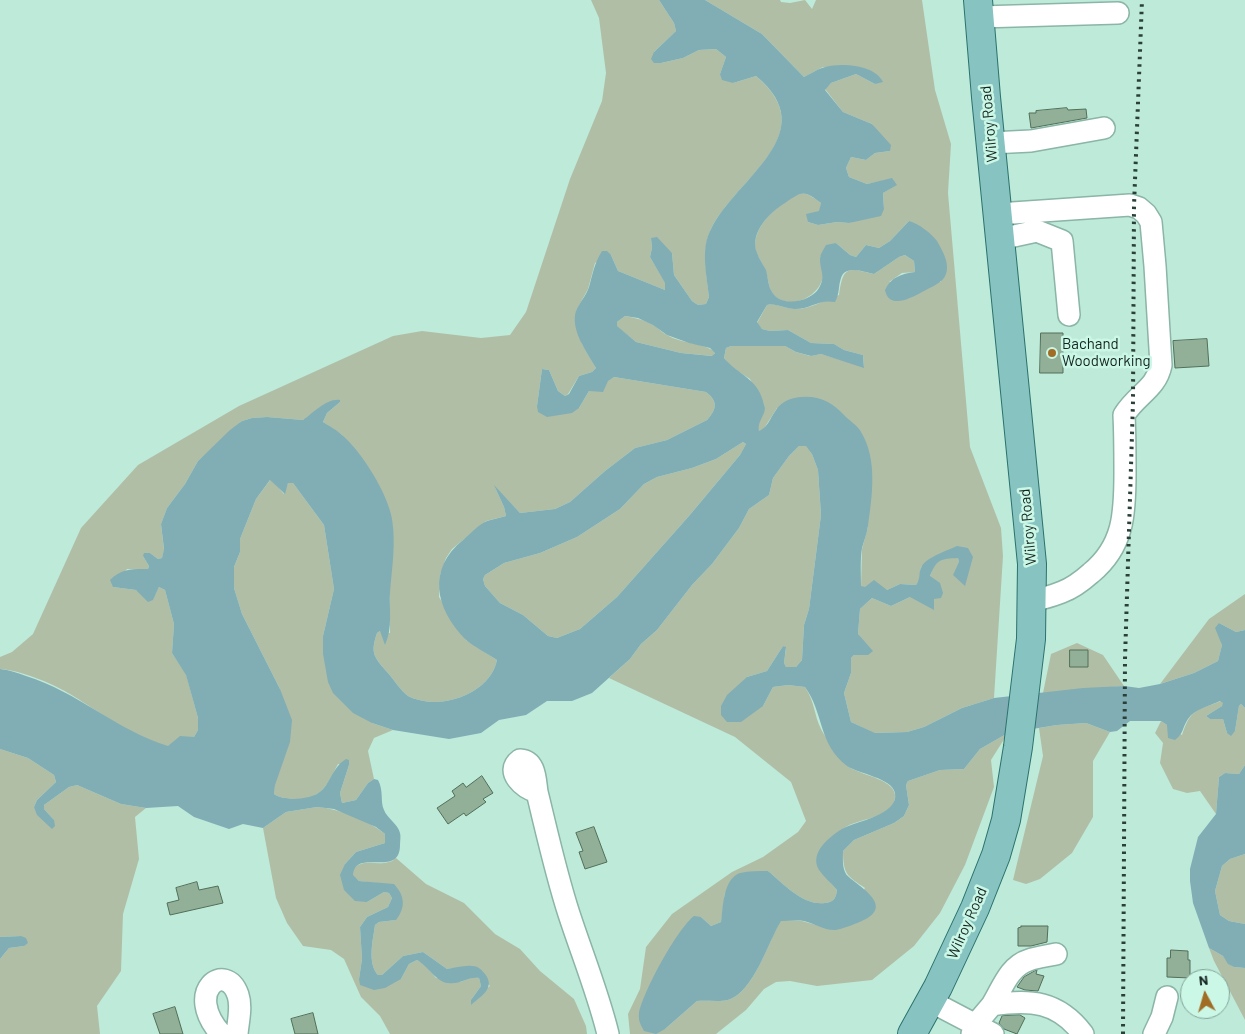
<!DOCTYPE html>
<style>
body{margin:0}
#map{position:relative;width:1245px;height:1034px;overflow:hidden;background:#beeada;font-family:Barlow,sans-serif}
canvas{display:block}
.north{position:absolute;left:1180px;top:969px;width:50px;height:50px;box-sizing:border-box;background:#cbf7e7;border:1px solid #82a397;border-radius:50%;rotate:354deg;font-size:14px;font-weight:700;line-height:20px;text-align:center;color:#14251f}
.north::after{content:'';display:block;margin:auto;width:18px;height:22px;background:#a16d25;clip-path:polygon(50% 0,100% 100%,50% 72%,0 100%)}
</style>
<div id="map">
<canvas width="1245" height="1034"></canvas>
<div class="north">N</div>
</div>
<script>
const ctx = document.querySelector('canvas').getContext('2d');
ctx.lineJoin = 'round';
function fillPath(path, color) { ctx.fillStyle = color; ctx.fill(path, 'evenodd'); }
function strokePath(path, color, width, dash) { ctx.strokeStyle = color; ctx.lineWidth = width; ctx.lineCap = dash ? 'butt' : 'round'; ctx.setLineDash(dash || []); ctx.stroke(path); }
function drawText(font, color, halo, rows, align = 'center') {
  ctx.font = font + ' Barlow,sans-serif'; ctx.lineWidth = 5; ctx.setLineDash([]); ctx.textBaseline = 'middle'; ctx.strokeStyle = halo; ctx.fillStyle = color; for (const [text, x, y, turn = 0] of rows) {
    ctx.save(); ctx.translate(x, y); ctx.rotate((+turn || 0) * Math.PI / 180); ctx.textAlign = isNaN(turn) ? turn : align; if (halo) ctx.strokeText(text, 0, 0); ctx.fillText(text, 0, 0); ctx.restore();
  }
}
fillPath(new Path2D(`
 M591,0H659L674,23L676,31L654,52L661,63L683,58L699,50L716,49L726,57L720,74L733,83L756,76C825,134 736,178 711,229C701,249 707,276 709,297L706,304L698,305L692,301L674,275L672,253L651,238L652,248L650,257L666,284L665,290L618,271L611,255L595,263L588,289L576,311L582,344L596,368L592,372L579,376L568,394L565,396L558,391L549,370L542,369L537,406L579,408L589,391L614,377L706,392C718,401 717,409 707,420L667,440L635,448L605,471L570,502L555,509L520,513L495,487L504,507L506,516L486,521L452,549L446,558L440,575L439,597L466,640L497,660C491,691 448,708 419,700C416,699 411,698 408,696C401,691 394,680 388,673C374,657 370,654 377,633L380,631L390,633V595L342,435L323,422L327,413L340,402L327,403L303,420L267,417L252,418L242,421L198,461L185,484L167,508L161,524L164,550L162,558L158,559L150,553L143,556L149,566L148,569H127L113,587L136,590L153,599L159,587L165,590L174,624L172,653L186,674L198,718V730L194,737C187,739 177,745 169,746C148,748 88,704 68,693C52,683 19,670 0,669V657L12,652L33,634L81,528L138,465L239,406L393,336L422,331L481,338L510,335L526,312L570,179L602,101L606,73L599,18Z
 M705,0H780L781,2L790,3L805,0L812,9L816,0H922L935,90L951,144L948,193L970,447L1001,528L1003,556L994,698L962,708L924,727L907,732L874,733L851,722L844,693L851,673V658L854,655H868L858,634L860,609L872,598L891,606L910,597L930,576L934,565L942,558H958L959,562L968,548L921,567L919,581L916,585L900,584L887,590L861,587L862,549L868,527L777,408L763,430L759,431L757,425L765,409L750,379L731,367L724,358L726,348L731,346H785L796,352L810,356L821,354L864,367L863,355L844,350L834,344L811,343L788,330L770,331L762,329L757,323L767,305C776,303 784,308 794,309C809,310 825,300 839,295C843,266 847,267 874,274L899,257L905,255L914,261L915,272L902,273L889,282H941L909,221L890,241L879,248L866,245L856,257L850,255L836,243L820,257C821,263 824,270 823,276C820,297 789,312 773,294C769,289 768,279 766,272C764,265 759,259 756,252C751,233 768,214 782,204C802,191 801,189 821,203L820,211L808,222L818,225L837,222L849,223L884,209L883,193L896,185L892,179L867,184L849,177L846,168L851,157L866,160L875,153L890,151L872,124L843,112L825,89L831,83L856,74L875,84L881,78L823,67L804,77L762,34Z
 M625,316C635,318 646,320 655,326C659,329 663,333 667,335C682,344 702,342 715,352L713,356L681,353L636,342L616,326L617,322Z
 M743,442L746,444L740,455L689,516L617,597L580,629L557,638L548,636L523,615L500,603L485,586L483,579L485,575L504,563L540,553L577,537L620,509L644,484L657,477L692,468L716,459Z
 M799,446H806L812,454L818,470L821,515L809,609L804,625L802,660L796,667H786L784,663L786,648L783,646L767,671L747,677L763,706L773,687L788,685L805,687C815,702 814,715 821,729C825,737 842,761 848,766C859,776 903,779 894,802C887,820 852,819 842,830C834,838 825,859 819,869L837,890C836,898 834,902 825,903C803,906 784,884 768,871L725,893L721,922L711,926L701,917L665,1029L697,1001C706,1000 719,1002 728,1000C754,992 768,942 781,920L802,921L834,930L865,888C847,876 843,874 843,851L854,840L894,823L904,816L909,805L906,785L908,781L940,770L964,769L980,749L1008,733L991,760L994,787L965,865L940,913L914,946L872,980L817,986L790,981L776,982L764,989L746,1010L716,1034H630L628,1014L640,989L646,947L672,914L732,872L763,857L798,832L806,821L791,782L735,737L609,678L630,659L641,644L657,630L692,585L712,564L739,528L749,509L769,495L773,478L789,456Z
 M271,479L284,494L288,483H293L324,525L334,589L323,636L372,723L393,730L374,738L368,751L374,779L368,783L356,800L342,803L340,793L349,765L338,764C327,785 320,802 292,799C286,798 279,798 274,794L280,689L242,614L234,588V567L240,552V539L256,499Z
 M1245,594V630L1236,632L1219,623L1222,645L1218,661L1194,673L1160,684L1209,619Z
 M1077,643L1103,655L1124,686L1043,693L1051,654Z
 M1221,701L1224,703L1222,706L1206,716L1210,719H1223L1227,733L1235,731L1239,706L1241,704L1245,708V765L1239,774L1225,773L1219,777L1216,814L1200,791L1187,793L1173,789L1160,763L1163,743L1155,733L1161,721L1182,735C1191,708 1196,711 1221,701Z
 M1086,723L1110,732L1093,761V817L1072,853L1040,879L1026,884L1013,880L1043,756L1039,728L1057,725Z
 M0,749L28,758L54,775L56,782L37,800L34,807L54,820L44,809V805L69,787L77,785L121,804L146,808L135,817L139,859L123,914L121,971L97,1006L100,1034H0V959L9,948L24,946L21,936L0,937Z
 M317,807C340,809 366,819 385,834V843L356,852L345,864L367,902L384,892L389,893L392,898L388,907L367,917L360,927L362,959L359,979H401L409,964L417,960L424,964L436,978L460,982L474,977L479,978L481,986L471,1000L490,986L471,966L447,969L423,952L403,956L382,975H378C367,963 373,940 375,925L379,922L396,920L394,885L359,881L353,876V869C364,858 376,866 389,862C392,862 394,859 396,858L426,884L464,903L495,934L520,949L540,971L574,999L586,1026L587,1034H390L380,1016L361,997L344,959L331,950L303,946L287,923L276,898L263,828L286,812Z
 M1245,854V924L1229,921L1220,915L1215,891L1222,866L1230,859Z
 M1209,948L1223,956L1229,964L1234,967L1245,968V1020L1214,961Z`), '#b1bea6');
fillPath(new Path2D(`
 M659,0H705L762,34L804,77C810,74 816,70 822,68C838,62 875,64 883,82L875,84L856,74L831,83L825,90L843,112L872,124L891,145L890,151L875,153L866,160L851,157L846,168L849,177L867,184L892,178L897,185L883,193L884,209L881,216L849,223L837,222L818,225L808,222L806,214L819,211L821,203C803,190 803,191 785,203C770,212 749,233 757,253C759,259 763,264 766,270C768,277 768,286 772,292C781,308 811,302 819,288C826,276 820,271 820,259C820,254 824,249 826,245L836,243L850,255L856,257L866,245L879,248L890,241L909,221C918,223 932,234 937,241C942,250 950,263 946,274C943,283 931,287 922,292C911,298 889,310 885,290C891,277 901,274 915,272L914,261L905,255L899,257L874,274C865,272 845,264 841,278C838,287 840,293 835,302C818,299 811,309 795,309C785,309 777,303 767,305L757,322L762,329L770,331L788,330L811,343L834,344L844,350L863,355L864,368L821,354L811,356L796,352L785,346H731L726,348L724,358C738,375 757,378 763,401C763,404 765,406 765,409C764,417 757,422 759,431C773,426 771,403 794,398C816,394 830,400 845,416C850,421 858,426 861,432C878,460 872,496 868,526C867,533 864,541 862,548C860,560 861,574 861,586L865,587L874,580L887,590L900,584L916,585C921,579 918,572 922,566C926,558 948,550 957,546L968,548L973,557L965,586L953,575L959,562L958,558C940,559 937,559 930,576L940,583L943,593L941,598L934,599V610L910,597L891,606L872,598L860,609L858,634L873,651L868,655H854L851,658V673L844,693L851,722L875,733L907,732L924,727L962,708L994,698L1083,688L1124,686L1139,688L1160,684L1194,673L1218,661L1222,645L1215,628L1219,623L1236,632L1245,630V708L1241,704L1239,706L1235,731L1231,736L1227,733L1223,719H1210L1206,716L1222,706L1223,703L1220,701C1210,706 1194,709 1188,719C1182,728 1184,733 1175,740L1168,738L1167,725L1161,721H1130L1117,731L1110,732L1086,723L1057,725L1008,733L980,749L964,769L940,770L908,781L906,785L909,805L904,816L894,823L854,840L843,851C843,859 842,867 846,874C852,883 895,903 866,919C860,922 841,930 834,930C824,930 813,923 804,921C797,920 789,921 781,921C768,942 754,992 728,1000C719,1002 706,1000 697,1001L665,1029L656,1034L644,1031C641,1025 638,1021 639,1013C643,992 677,929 694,916L701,917L711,926L721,922C723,907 723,879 740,873C749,871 759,871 768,871C784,884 803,906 825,903C834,902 836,898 837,890C832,884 824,877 819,870C809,853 829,837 842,829C856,821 899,815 895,793C892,778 859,774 847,766C818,744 824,713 805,687L788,685L773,687L763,706L741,722H727L721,715V706L727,695L747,677L767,671L783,646L786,647L784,663L786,667H796L802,660L804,625L809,609L821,515L818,470L812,454L806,446H799L789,456L773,478L769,495L749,509L739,528L712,564L692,585L657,630L641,644L630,659L592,693L572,701H547L526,715L499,720L481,733L449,739L393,730L372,723L353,713L333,693L328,682L323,654V636L334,589L324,525L293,483H288L285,494L270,480L256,499L240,539V552L234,567V588L242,614L280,689L292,720L290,742L275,785L274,794C279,798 286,798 293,799C298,799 303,798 309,797C331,792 328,770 346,759L349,760V765L340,793L342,803L356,800L368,783L374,779L378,780C384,791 380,802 384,810C387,818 398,824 400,833C401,836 400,841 400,845C400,879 355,847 353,875L359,881L394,884C405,896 406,907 396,920L379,922L375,925C373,940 367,963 378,975H382L403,956L423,952L447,969C455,968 464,965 472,966C478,966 481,969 485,974C496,988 481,996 471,1005V1000L481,986L479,978C469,976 460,985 448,983C436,982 428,966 417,960L409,964L401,979L385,988L374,990L360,985L359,979L362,959L360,927L367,917L388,907L392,898L389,893L384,892L367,902L355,901L344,890L340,875L345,864L356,852L385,843V834L376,827L334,809L317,807L286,812L263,828L243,824L229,829L194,817L178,806L146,808L121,804L77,785L69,787L44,805V809L54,820L55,826L52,829L37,815L34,807L37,800L56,782L54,775L28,758L0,749V669C9,670 18,673 26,676C78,692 116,730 168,746L180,736L194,737L198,730V718L186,675L172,653L174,624L165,590L159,587L153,600L148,602L136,590L113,587L110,580C122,568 133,569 148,569L149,566L143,556L144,553H150L158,559L162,558L164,549L161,524L167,508L185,484L198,461L230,430L242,421L252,418L267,417L303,420C313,413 327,398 340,400V402L327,413L323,422C329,426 337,430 342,435C362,452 388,494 392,519C396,543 392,568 390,592C389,610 393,627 385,645L380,631L377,633C370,654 374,657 388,673C394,680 401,691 408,696C411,698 416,699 419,700C448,708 491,691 497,660C487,653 474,647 465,639C435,608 427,569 463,540C470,534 479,524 487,521C493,519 500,518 506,516L504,507L494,485L520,513L555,509L570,502L605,471L635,448L667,440L707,420C717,409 718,401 706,392L614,377L608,381L603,392L589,391L579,408L572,413L547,417L538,412L537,406L542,369L549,370L558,391L565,396L569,394L579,376L592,372L596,368C587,352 570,330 576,311C579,303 586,296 589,287C593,273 594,264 602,251H607L611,255L618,271L665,290V283L650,257L652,248L651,238L657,237L672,253L674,275L692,301L698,305L706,304L709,297C707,276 700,249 711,229C736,178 825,133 756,76L733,83L722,80L720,74L726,57L716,49L699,50L683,58L661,63H654L651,59L654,52L676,31L674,23ZM625,316L638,318L653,325L667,335L689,343L710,348L715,353L712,356L681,353L636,342L617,326V322ZM743,442L746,444L740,455L689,516L617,597L580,629L557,638L548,636L523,615L500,603L485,586L483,579L485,575L504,563L540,553L577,537L620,509L644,484L657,477L692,468L716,459Z
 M1245,765V854L1230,859L1222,866L1215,891L1220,915L1229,921L1245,924V968L1234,967L1228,964L1223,956L1209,948L1193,903L1190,881V869L1198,837L1216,814L1219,777L1225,773L1239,774Z
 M21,936L26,938L28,943L24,946L9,948L0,959V937Z`), '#81adb5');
const building = new Path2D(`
 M1067,108L1068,110L1086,109L1087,118L1031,128L1029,113H1036V111Z
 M1041,333H1063V373H1040Z
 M1207,339L1209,366L1175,368L1173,341Z
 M1070,650H1088V667H1070Z
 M482,776L493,793L483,799L486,802L466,816L464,813L448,824L437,808L455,796L452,791L463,783L466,787Z
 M594,827L607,862L585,869L579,852L583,851L576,833Z
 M197,882L199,890L218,886L223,903L170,915L167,903L179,900L176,888Z
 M1021,926H1048L1047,942L1031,946H1018V928L1021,927Z
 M1171,950L1188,951V960H1190V978L1167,977V958H1170Z
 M1037,970L1036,974L1044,976L1038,991L1025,990L1017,987L1024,977Z
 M175,1007L183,1034H160L153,1014Z
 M313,1013L318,1034H295L291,1019Z
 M1020,1015L1025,1018L1017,1034L1004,1029L999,1023L1002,1016Z`);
fillPath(building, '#92b098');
strokePath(building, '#526f58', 1);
const minor = new Path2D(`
 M980,17L1118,13
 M991,143L1031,141L1104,128
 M998,214L1130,205L1139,208L1146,214L1151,222L1155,266L1161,365C1156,389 1137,394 1124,415C1125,434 1125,454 1125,473C1125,513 1124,546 1091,573C1082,581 1073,588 1062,592C1053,596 1043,598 1033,601
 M1000,239L1037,231L1062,241L1069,315
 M520,760C536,761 535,780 537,792C524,788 504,772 520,760Z
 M537,792C547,833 556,874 569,914C582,954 598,993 608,1034
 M930,1001L993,1034
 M992,1005C1002,989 1009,966 1029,960C1037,957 1047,956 1056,954
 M221,1034C183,991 226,960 238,995C242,1007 238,1022 237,1034
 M972,1034L981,1018L992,1005C1030,999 1058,1001 1083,1034
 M1154,1034L1162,1017L1167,997`);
const major = new Path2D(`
 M912,1034L938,987L975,908L996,855L1006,820L1018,747L1031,639L1032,564L986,97L978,0`);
strokePath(minor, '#8bb5a6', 24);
strokePath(major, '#2b726d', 30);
strokePath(minor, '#fff', 21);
strokePath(major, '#87c3c1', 28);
strokePath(new Path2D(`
 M1123,1034L1125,659L1133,402L1134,206L1142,0`), '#2a3f37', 4, [2.5, 5]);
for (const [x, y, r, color] of [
 [1052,353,5,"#a16d25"]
]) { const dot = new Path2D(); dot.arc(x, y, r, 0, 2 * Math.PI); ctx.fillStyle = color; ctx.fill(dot); strokePath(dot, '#cbf7e7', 2); }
drawText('15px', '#14251f', '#cbf7e7', [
 ["Wilroy Road",989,124,-95],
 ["Wilroy Road",1028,527,-95],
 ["Wilroy Road",967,923,-66]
]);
drawText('15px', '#14251f', '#cbf7e7', [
 ["Bachand",1062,344],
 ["Woodworking",1062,361]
], 'left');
</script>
